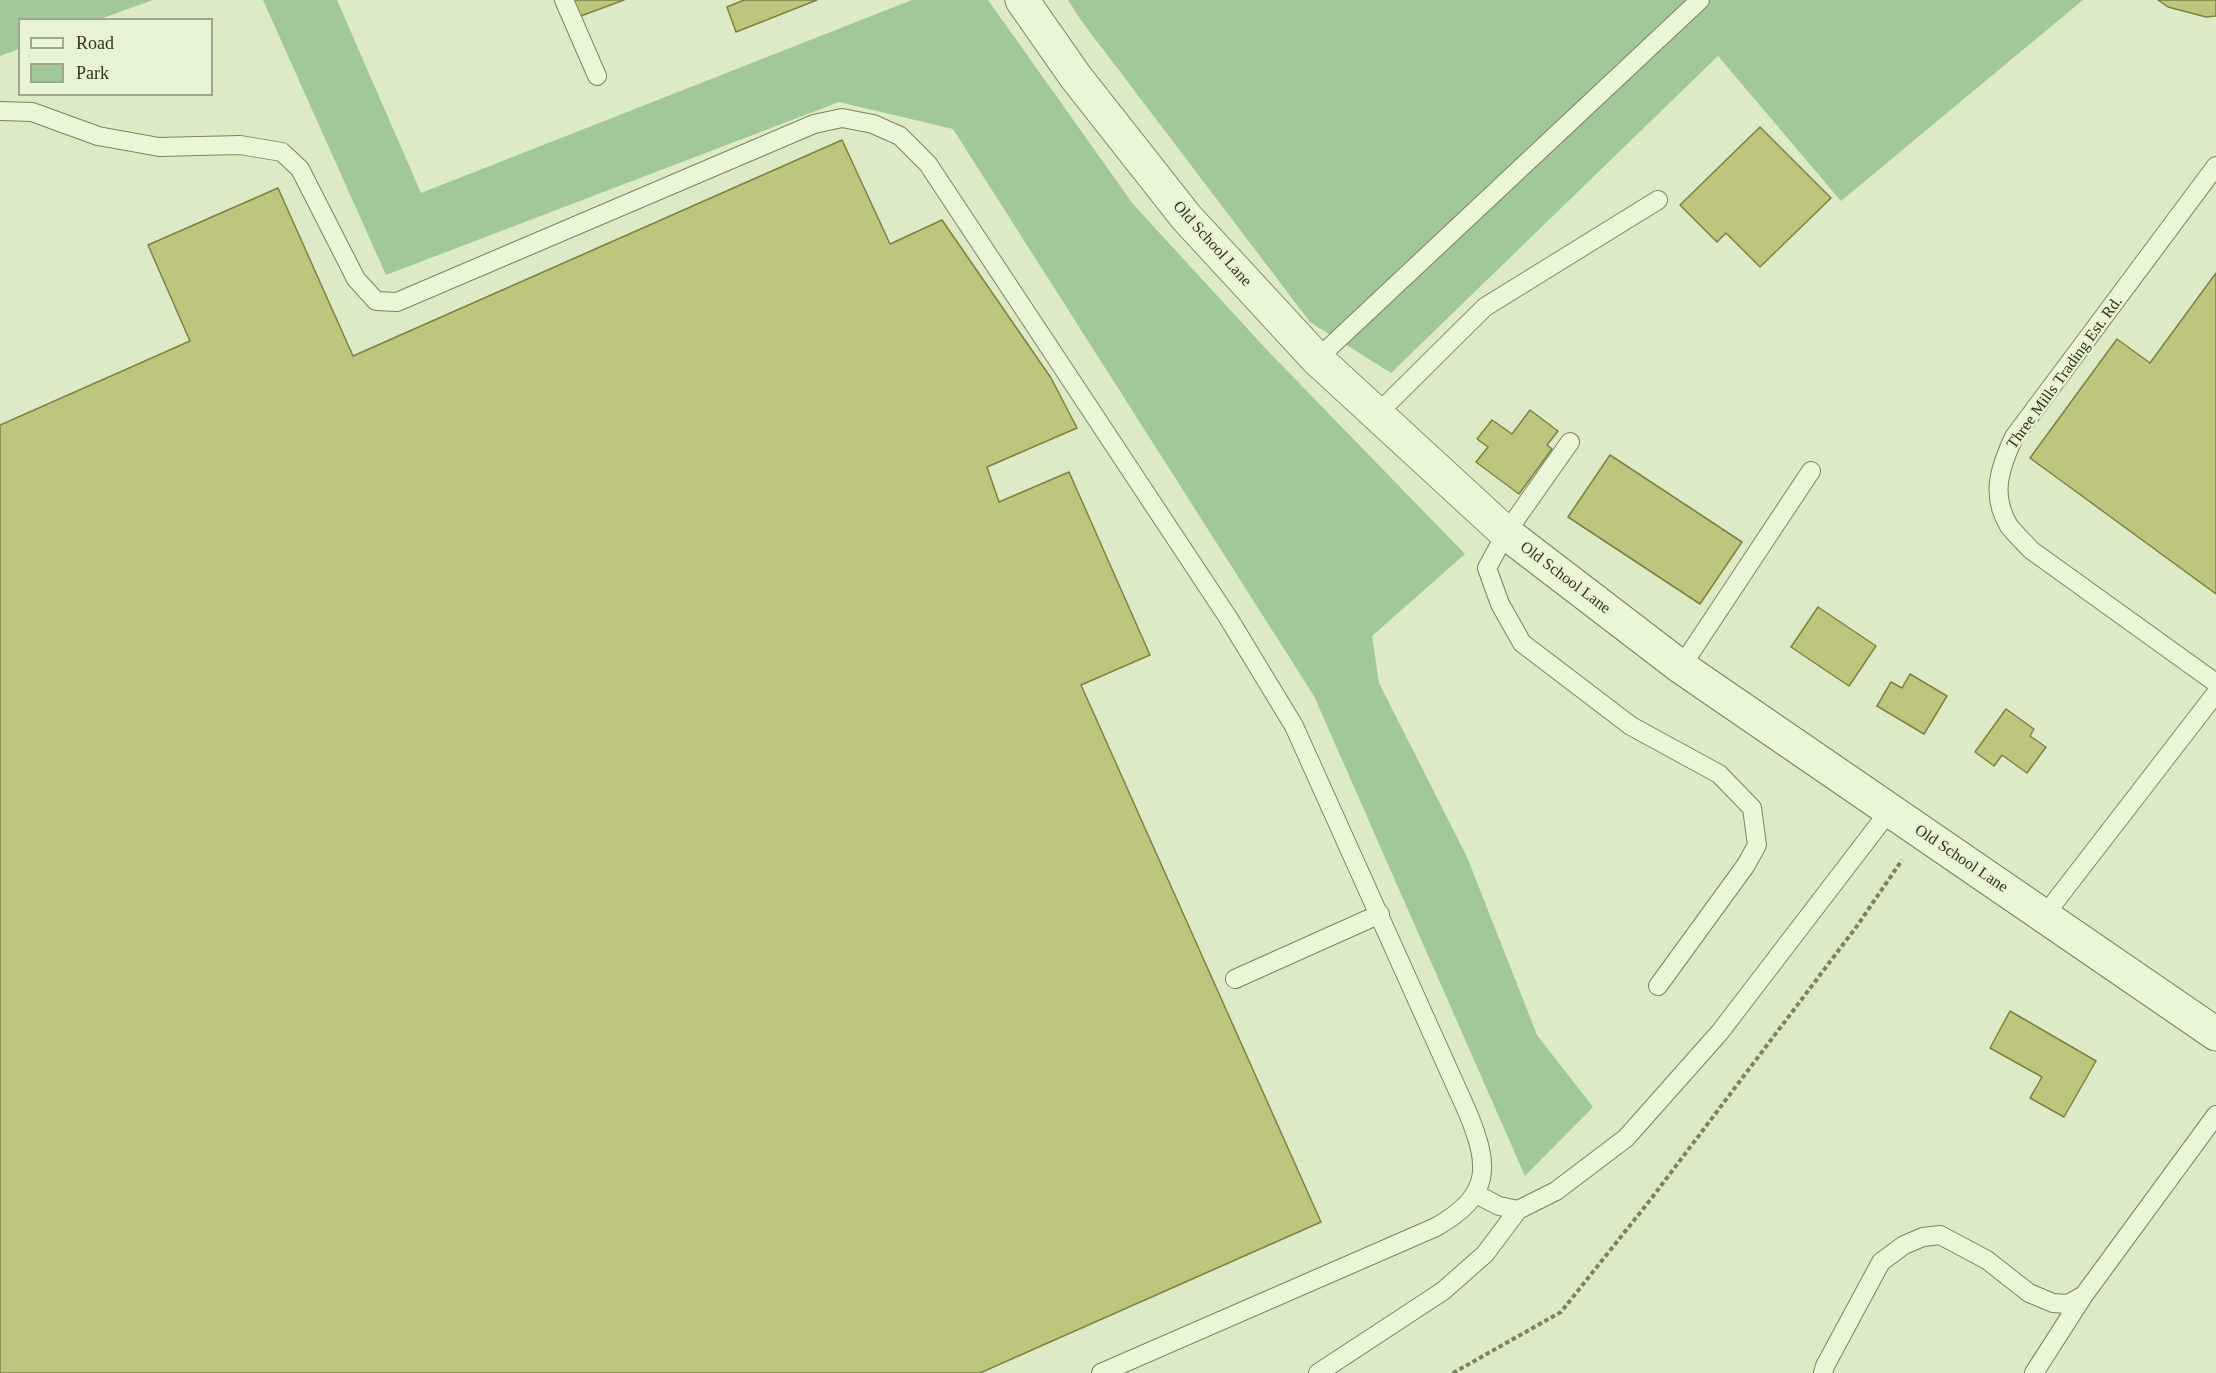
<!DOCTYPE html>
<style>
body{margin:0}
#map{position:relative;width:2216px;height:1373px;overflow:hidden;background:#dcebc5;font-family:Georgia,serif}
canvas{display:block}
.legend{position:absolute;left:18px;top:18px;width:195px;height:78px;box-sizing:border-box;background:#e6f3d4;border:2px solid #9ea78c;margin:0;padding:8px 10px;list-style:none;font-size:18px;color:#31361f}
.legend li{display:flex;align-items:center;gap:12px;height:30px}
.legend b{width:30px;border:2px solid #9ea78c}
</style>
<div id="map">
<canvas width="2216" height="1373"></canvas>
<ul class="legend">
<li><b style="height:8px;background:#eaf6d8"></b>Road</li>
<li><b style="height:16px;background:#a2c89a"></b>Park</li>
</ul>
</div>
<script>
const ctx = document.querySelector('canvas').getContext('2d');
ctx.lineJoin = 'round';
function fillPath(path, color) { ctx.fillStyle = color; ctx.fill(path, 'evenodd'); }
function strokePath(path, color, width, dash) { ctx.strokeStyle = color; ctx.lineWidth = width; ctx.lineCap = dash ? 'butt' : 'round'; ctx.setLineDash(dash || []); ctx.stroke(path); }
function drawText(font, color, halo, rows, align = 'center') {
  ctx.font = font + ' Georgia,serif'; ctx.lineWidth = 5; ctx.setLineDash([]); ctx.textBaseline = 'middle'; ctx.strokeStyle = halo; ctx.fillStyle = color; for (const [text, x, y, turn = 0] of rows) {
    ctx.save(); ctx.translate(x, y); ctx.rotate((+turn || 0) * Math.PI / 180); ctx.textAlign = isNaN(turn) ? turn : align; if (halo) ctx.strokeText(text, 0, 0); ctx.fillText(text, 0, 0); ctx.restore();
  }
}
fillPath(new Path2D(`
 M0,0H153L100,19L20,20L19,49L0,56Z
 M263,0H337L421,193L912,0H988L1133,204L1267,350L1465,554L1372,636L1379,683L1467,857L1537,1035L1593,1107L1525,1176L1314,696L953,129L839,102L386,275Z
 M1068,0H2083L1841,201L1718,56L1391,373L1310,322L1080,19Z`), '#a2c89a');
const building = new Path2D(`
 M571,0H624L578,17Z
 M744,0H817L736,32L727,7Z
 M2158,0H2216V16L2206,17L2168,7Z
 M1760,127L1831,198L1760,267L1726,233L1717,242L1680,205Z
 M842,140L890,244L942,220L1051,378L1077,428L987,467L999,502L1069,472L1150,655L1081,685L1321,1222L980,1373H0V425L190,341L148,245L278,188L353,356Z
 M2216,273V594L2030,458L2117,339L2150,363Z
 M1530,410L1558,431L1547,445L1552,449L1519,494L1476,462L1488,447L1477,439L1492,420L1512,434Z
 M1610,455L1742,542L1700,604L1568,517Z
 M1818,607L1876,646L1849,686L1791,647Z
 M1910,674L1947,696L1924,734L1877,706L1891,682L1902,688Z
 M2006,709L2034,729L2030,736L2046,747L2027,773L2002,755L1994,766L1975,752Z
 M2010,1011L2096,1061L2064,1117L2030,1098L2042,1077L1990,1048Z`);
fillPath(building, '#bec67e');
strokePath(building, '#7c8244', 1.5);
const service = new Path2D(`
 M564,0L597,76
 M0,111L32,112L98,136L159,147L240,145L282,152L300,169L356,279L376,301L397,302L814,124L842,118L873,124L900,136L928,164L1229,619L1294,726L1467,1111C1490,1166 1492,1195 1436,1227L1101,1373
 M2216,166L2014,437C2000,467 1990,495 2009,526C2015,534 2024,542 2031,550L2216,683
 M1317,359L1700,0
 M1376,415L1485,307L1658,200
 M1570,442L1506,533L1487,568L1500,604L1522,643L1631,726L1719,774L1752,808L1757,845L1746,865L1658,986
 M1681,667L1811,471
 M2044,916L2216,693
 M1235,979L1380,914
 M1476,1194L1499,1206L1518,1210L1556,1191L1626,1138L1720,1032L1890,810
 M1318,1373L1443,1291L1485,1254L1518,1210
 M1823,1373L1825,1366L1881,1262L1904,1245L1923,1237L1940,1235L1987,1260L2029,1293L2053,1303L2068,1304L2084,1295
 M2034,1373L2084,1295L2216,1115`);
const tertiary = new Path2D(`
 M1022,0L1075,76L1186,217L1317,359L1506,533L1681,667L2216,1034`);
strokePath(service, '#7b845d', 20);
strokePath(tertiary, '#7b845d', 35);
strokePath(new Path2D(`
 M1453,1373L1561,1312L1651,1199L1857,926L1902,860`), '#7b845d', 4, [4.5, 3]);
strokePath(service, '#eaf6d8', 18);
strokePath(tertiary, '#eaf6d8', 33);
drawText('16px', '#31361f', '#e6f3d4', [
 ["Old School Lane",1212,244,48],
 ["Three Mills Trading Est. Rd.",2065,373,-54],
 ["Old School Lane",1565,578,37],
 ["Old School Lane",1961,859,34]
]);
</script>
